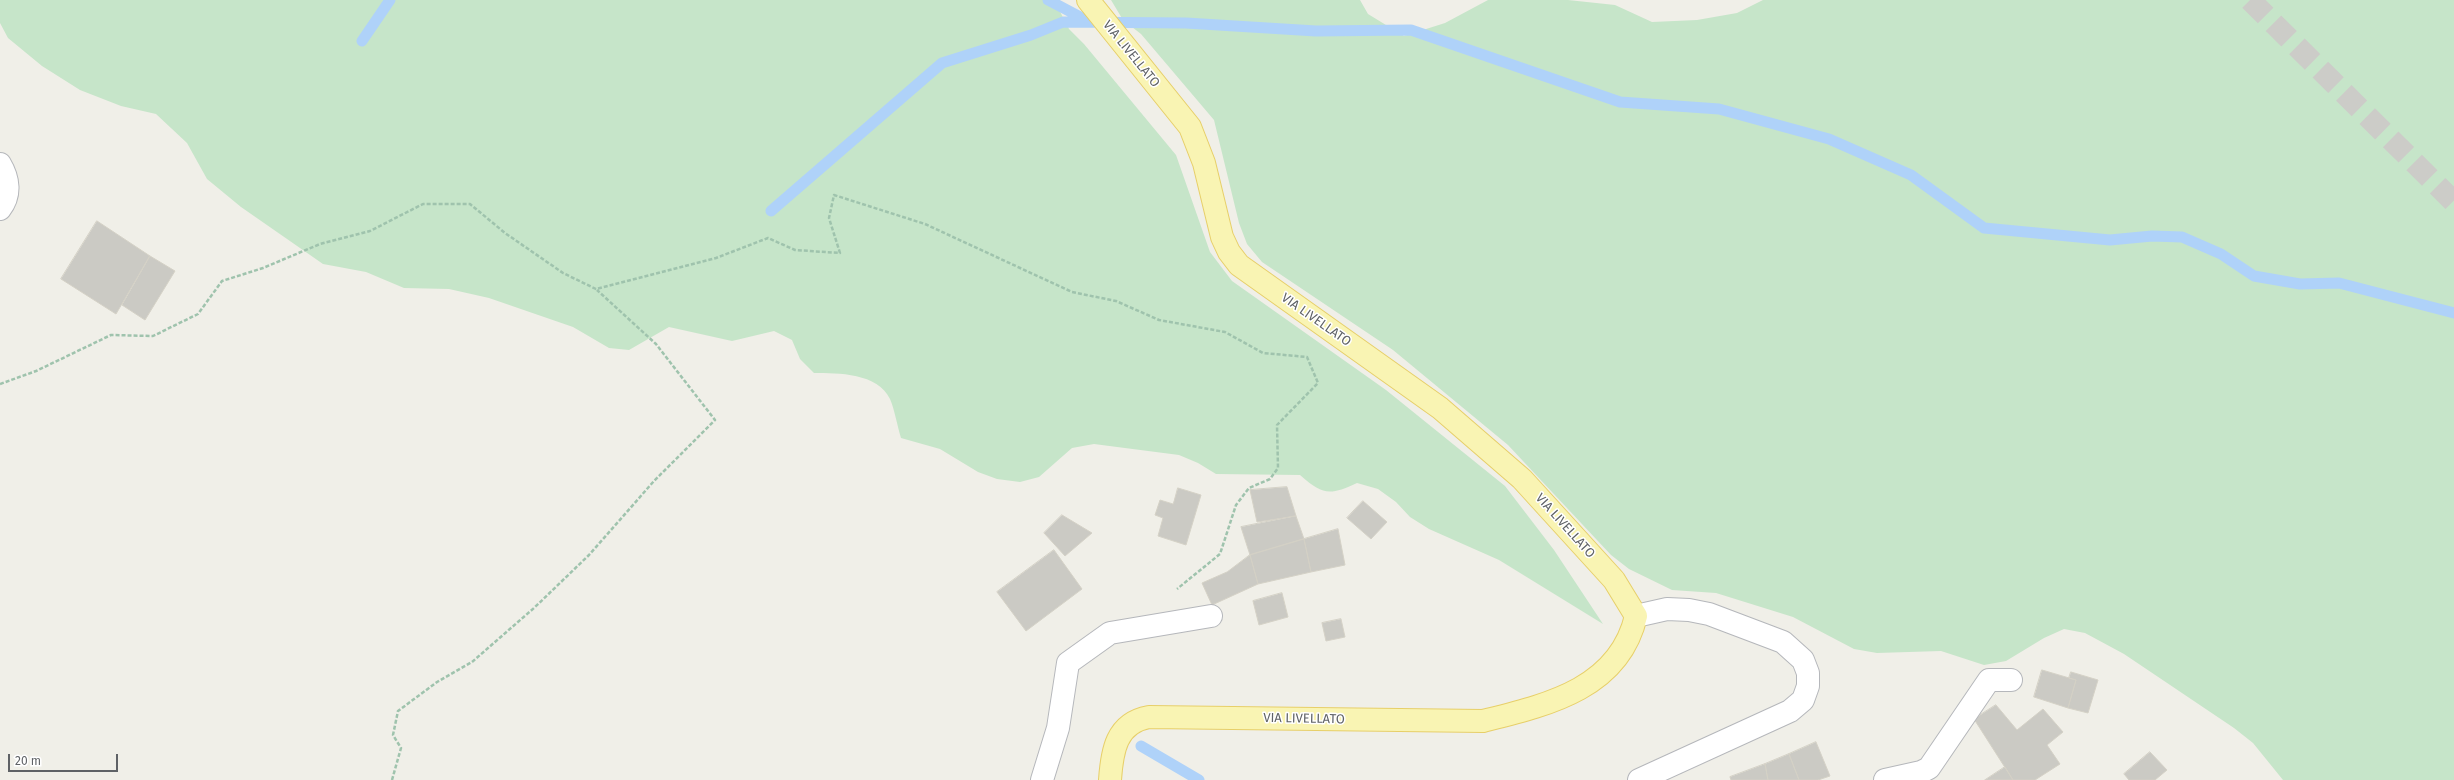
<!DOCTYPE html>
<style>
body{margin:0}
#map{position:relative;width:2454px;height:780px;overflow:hidden;background:#f0efe8;font-family:"Fira Sans",sans-serif}
canvas{display:block}
.scale{position:absolute;left:8px;top:754px;width:110px;height:18px;box-sizing:border-box;border:2px solid #5f6266;border-top:0;padding-left:5px;font-size:12px;line-height:14px;white-space:nowrap;color:#5f6266;-webkit-text-stroke:3px #fff;paint-order:stroke}
</style>
<div id="map">
<canvas width="2454" height="780"></canvas>
<div class="scale">20 m</div>
</div>
<script>
const ctx = document.querySelector('canvas').getContext('2d');
ctx.lineJoin = 'round';
function fillPath(path, color) { ctx.fillStyle = color; ctx.fill(path, 'evenodd'); }
function strokePath(path, color, width, dash) { ctx.strokeStyle = color; ctx.lineWidth = width; ctx.lineCap = dash ? 'butt' : 'round'; ctx.setLineDash(dash || []); ctx.stroke(path); }
function drawText(font, color, halo, rows, align = 'center') {
  ctx.font = font + ' "Fira Sans",sans-serif'; ctx.lineWidth = 3; ctx.setLineDash([]); ctx.textBaseline = 'middle'; ctx.strokeStyle = halo; ctx.fillStyle = color; for (const [text, x, y, turn = 0] of rows) {
    ctx.save(); ctx.translate(x, y); ctx.rotate((+turn || 0) * Math.PI / 180); ctx.textAlign = isNaN(turn) ? turn : align; if (halo) ctx.strokeText(text, 0, 0); ctx.fillText(text, 0, 0); ctx.restore();
  }
}
fillPath(new Path2D(`
 M0,0H1054L1069,29L1084,44L1176,155L1210,252L1232,281L1386,390L1505,486L1554,550L1603,624L1499,560L1429,529L1410,517L1396,502L1378,489L1357,483C1329,496 1323,495 1300,475L1216,474L1198,463L1179,455L1094,444L1072,448L1039,477L1020,482L997,479L978,472L940,449L901,438C897,425 895,411 890,399C878,373 838,373 814,373L800,359L792,340L774,331L732,341L669,327L629,350L609,348L573,327L489,298L449,289L404,288L366,272L323,264L241,207L207,179L187,143L156,114L121,106L80,90L42,66L8,38L0,23Z
 M1111,0H1360L1368,14L1404,36L1445,23L1488,0H1568L1615,5L1652,22L1697,20L1737,13L1763,0H2454V780H2283L2253,743L2234,728L2124,654L2085,633L2064,629L2044,638L2006,661L1984,665L1941,651L1877,653L1854,649L1793,617L1716,593L1672,590L1629,569L1611,555L1508,445L1393,350L1262,262L1247,244L1239,223L1214,120L1141,34L1123,20Z`), '#c6e5c9');
strokePath(new Path2D(`
 M1048,0L1088,21
 M362,41L390,0
 M771,211L942,63L1031,35L1063,22L1186,23L1316,31L1411,30L1620,102L1719,109L1829,139L1911,175L1984,228L2110,240L2152,236L2182,237L2221,254L2254,276L2300,284L2339,283L2454,313
 M1141,746L1199,780`), '#afd2f9', 11);
const building = new Path2D(`
 M97,221L150,256L116,314L61,279Z
 M150,256L175,271L145,320L122,305Z
 M1287,487L1296,516L1257,522L1250,490Z
 M1178,488L1201,495L1186,545L1158,536L1163,518L1155,515L1160,500L1173,504Z
 M1363,501L1387,522L1371,539L1347,518Z
 M1062,515L1092,533L1065,556L1044,533Z
 M1296,516L1304,539L1250,555L1241,527Z
 M1338,529L1345,565L1311,572L1304,539Z
 M1304,539L1311,572L1258,584L1250,555Z
 M1054,550L1082,589L1026,631L997,592Z
 M1250,555L1258,584L1212,605L1202,583L1227,572Z
 M1282,593L1288,617L1259,625L1253,601Z
 M1341,619L1345,637L1326,641L1322,623Z
 M2042,670L2076,680L2068,708L2034,697Z
 M2071,672L2098,680L2088,713L2068,708L2076,680L2069,678Z
 M1996,705L2017,730L2043,709L2063,732L2047,745L2060,764L2035,780H2013L1974,719Z
 M1816,742L1830,776L1818,780H1799L1789,754Z
 M2150,752L2167,770L2155,780H2129L2124,774Z
 M1789,754L1799,780H1768L1765,764Z
 M1765,764L1768,780H1731L1730,777Z
 M2005,767L2013,780H1985Z`);
fillPath(building, '#cbcac4');
strokePath(building, '#d4d1c6', 1);
strokePath(new Path2D(`
 M2250,0L2454,202`), '#ccccc8', 22, [22, 11]);
const minor = new Path2D(`
 M0,164C9,179 11,195 0,209
 M1636,616L1667,609L1689,610L1709,614L1783,642L1803,660L1808,673V686L1803,700L1790,711L1639,780
 M1042,780L1058,728L1068,663L1110,633L1211,616
 M1885,780L1921,772L1929,768L1989,680H2011`);
const major = new Path2D(`
 M1088,0L1190,127L1204,163L1222,237L1229,252L1239,265L1440,408L1522,479L1614,580L1636,616C1619,689 1547,705 1483,721L1149,717C1116,723 1112,751 1110,780`);
strokePath(minor, '#b5b7bb', 24);
strokePath(major, '#e7cf69', 24);
strokePath(new Path2D(`
 M0,384L36,371L111,335L153,336L198,314L222,281L263,268L320,244L370,231L423,204H470L505,233L563,273L596,289L716,258L768,238L795,250L840,253L829,218L834,195L925,224L1072,292L1116,301L1159,320L1225,332L1263,353L1307,357L1318,383L1277,425L1278,468L1270,479L1249,488L1236,505L1220,554L1177,589
 M392,780L401,748L393,735L398,711L437,682L472,662L534,608L589,555L654,481L715,420L656,344L597,290`), '#9fc3ad', 2.5, [4, 2]);
strokePath(minor, '#fff', 22);
strokePath(major, '#f9f4b3', 22);
drawText('13px', '#5f6266', '#fff', [
 ["VIA LIVELLATO",1131,54,51],
 ["VIA LIVELLATO",1316,320,35],
 ["VIA LIVELLATO",1565,526,48],
 ["VIA LIVELLATO",1304,719,1]
]);
</script>
